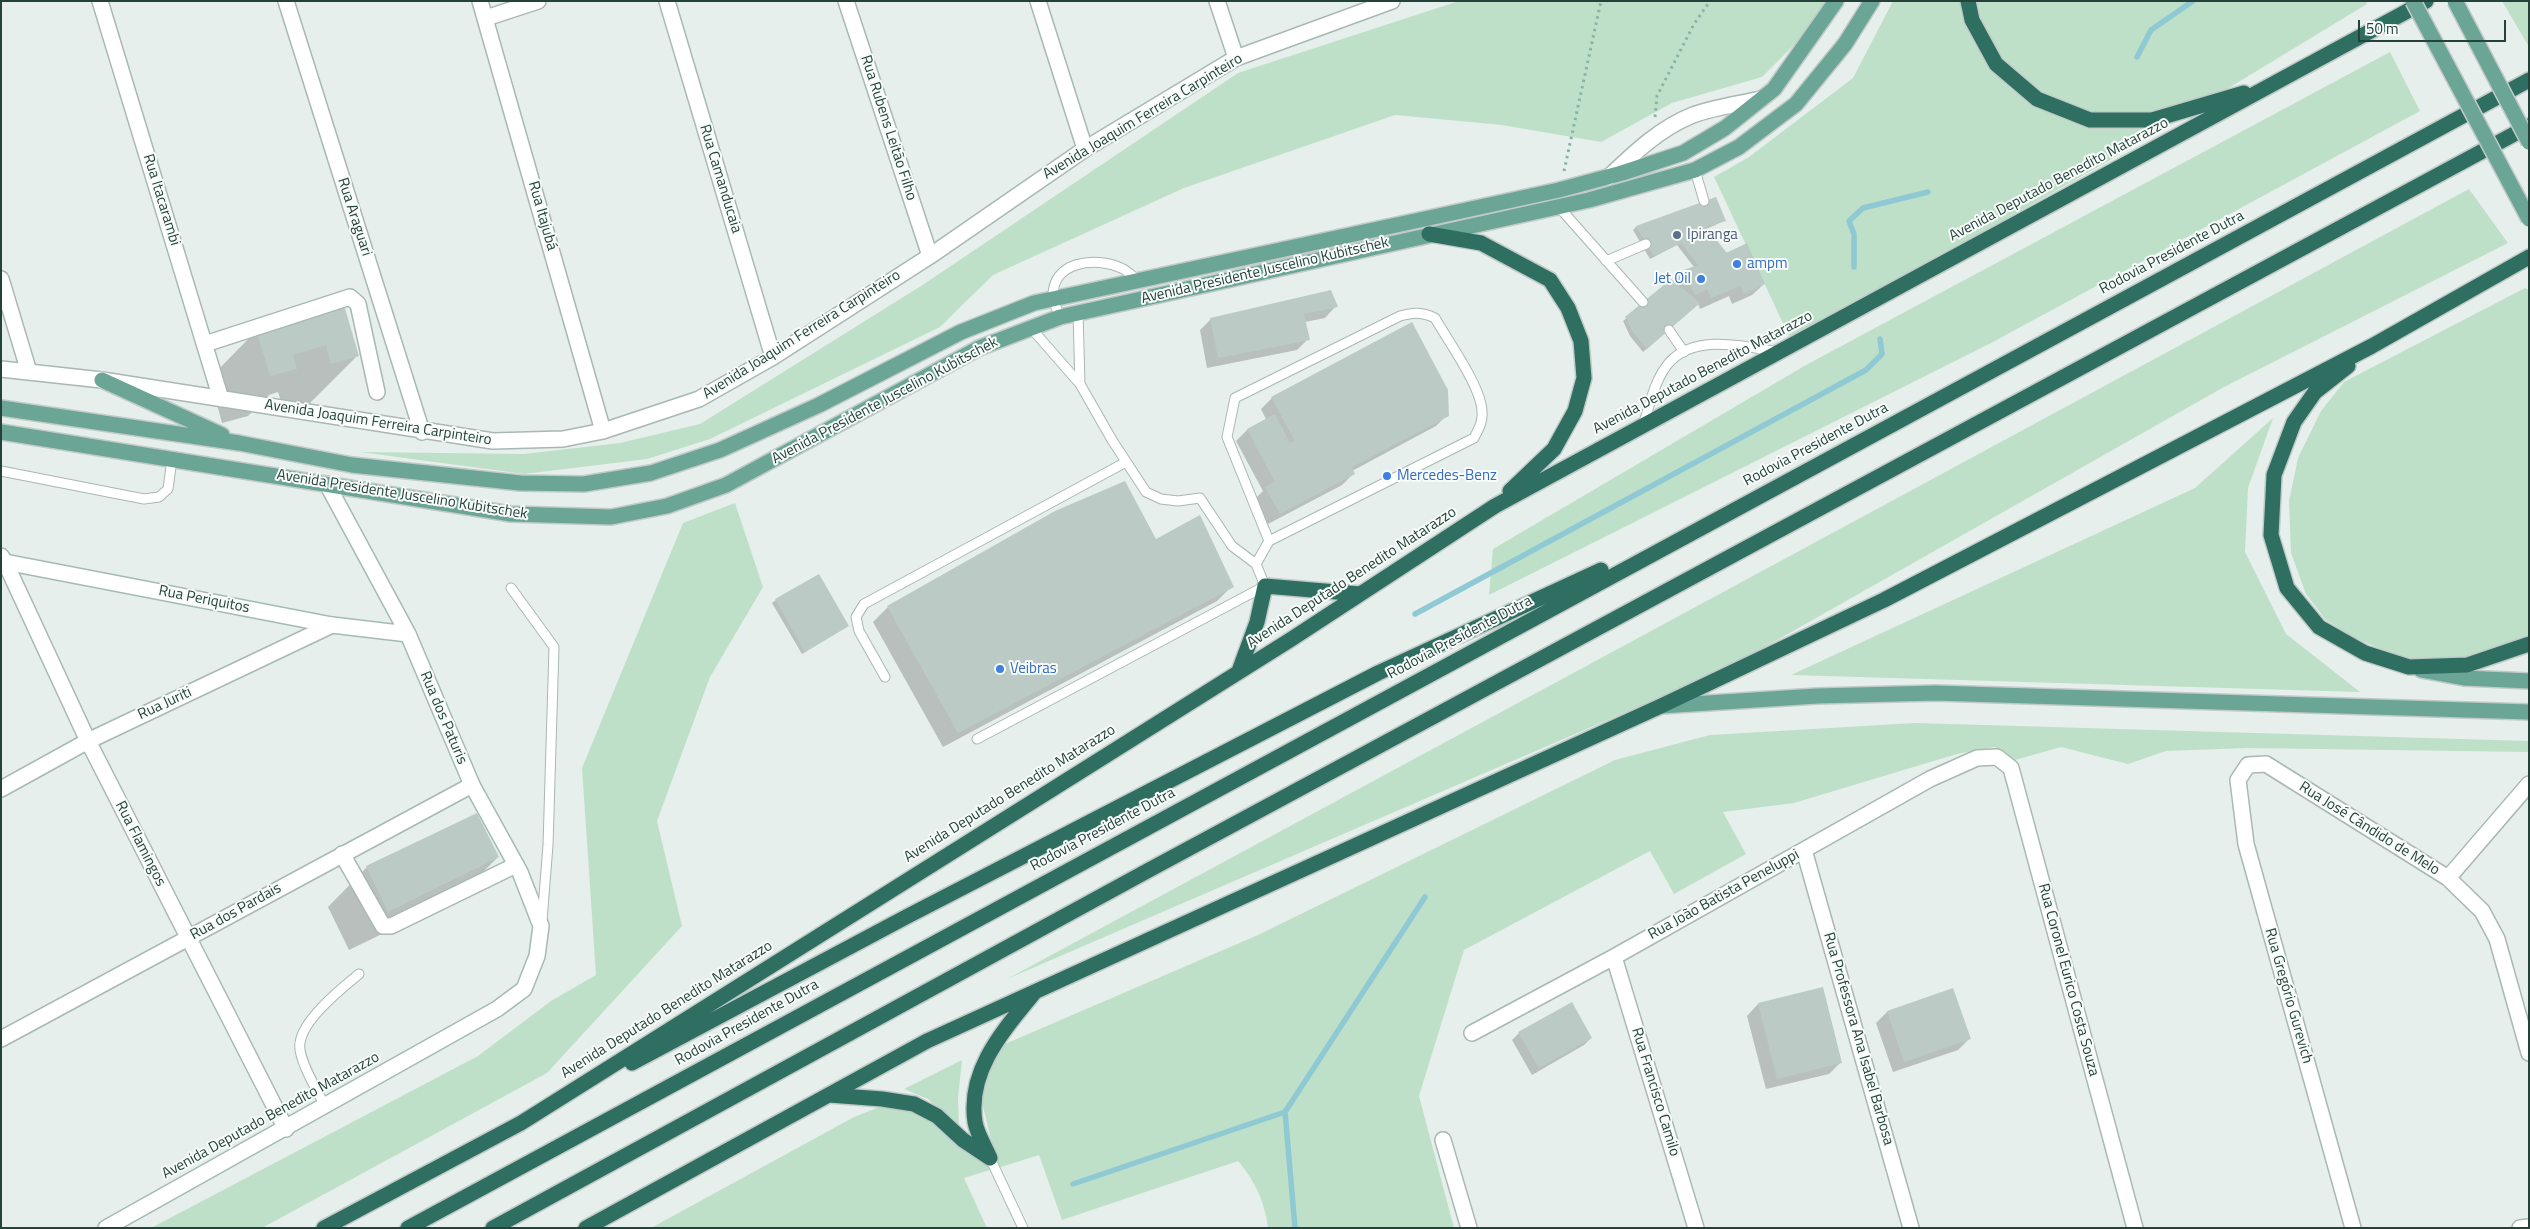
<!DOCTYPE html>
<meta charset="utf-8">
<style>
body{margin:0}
#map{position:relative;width:2530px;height:1229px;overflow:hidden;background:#e6efeb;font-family:"Titillium Web",sans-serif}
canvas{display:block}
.frame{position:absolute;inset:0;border:2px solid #24423a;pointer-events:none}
.scale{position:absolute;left:2358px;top:20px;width:148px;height:22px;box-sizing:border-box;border:2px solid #24423a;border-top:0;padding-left:6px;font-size:15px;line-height:18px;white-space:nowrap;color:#24423a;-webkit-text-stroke:4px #f7fbf9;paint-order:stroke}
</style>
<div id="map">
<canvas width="2530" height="1229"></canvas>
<div class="frame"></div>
<div class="scale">50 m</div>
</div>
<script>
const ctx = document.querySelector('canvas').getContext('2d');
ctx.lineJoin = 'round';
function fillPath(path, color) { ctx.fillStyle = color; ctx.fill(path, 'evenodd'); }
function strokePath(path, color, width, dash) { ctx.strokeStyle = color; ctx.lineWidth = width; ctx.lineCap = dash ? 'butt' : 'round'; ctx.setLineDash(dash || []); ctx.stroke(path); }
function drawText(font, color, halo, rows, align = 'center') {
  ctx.font = font + ' "Titillium Web",sans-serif'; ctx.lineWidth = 4; ctx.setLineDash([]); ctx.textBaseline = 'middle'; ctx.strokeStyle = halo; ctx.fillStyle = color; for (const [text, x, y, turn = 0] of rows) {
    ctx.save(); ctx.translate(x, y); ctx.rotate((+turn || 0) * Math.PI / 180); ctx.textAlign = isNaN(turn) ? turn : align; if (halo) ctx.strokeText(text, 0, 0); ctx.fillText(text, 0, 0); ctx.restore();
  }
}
fillPath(new Path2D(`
 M1459,1H1826L1809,30L1762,77L1672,103L1601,142L1502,125L1395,115L1184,188L993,275L940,327L710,439L647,459L524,474L360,452L524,454L620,443L700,424L921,286L1238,73Z
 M1893,1H2366L2367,4L2105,163L1791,340L1714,177L1749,157L1853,78Z
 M2502,1H2529V47Z
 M2390,52L2420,111L1991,343L1489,595L1493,549L1806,365Z
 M2469,189L2508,243L2224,387L1726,669L1007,979Z
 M2525,288L2529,290V640L2505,648L2461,659L2401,658L2351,636L2325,619L2306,594L2291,553L2289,501L2298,458L2321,411L2344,382Z
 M2273,418L2248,488L2245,552L2286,634L2360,692L1791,675L2195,488Z
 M735,503L763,587L710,677L657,821L682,926L547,1073L262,1228H151L478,1056L551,1001L596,975L582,768L683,523Z
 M1915,723L2529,741V752L2247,748L2166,751L2128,764L2061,747L2015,760L1995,747L1957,754L1794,803L1723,812L1746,854L1674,894L1650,851L1464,950L1419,1096L1454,1228H1268C1265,1202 1255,1181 1238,1161L1062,1220L1039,1155L998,1168L980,1094L986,1067L1005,1044L1258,935L1615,760L1710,735Z
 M962,1060L958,1098L959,1127L928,1099L904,1089Z
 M882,1106C923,1109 955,1137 989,1160L993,1169L964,1178L987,1228H651L854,1117Z`), '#bfe0c8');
fillPath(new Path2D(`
 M1715,198L1724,221L1706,229L1726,253L1746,244L1764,284L1752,295L1732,304L1729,296L1700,309L1698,304L1643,352L1630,336L1623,321L1685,271L1694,267L1677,245L1650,259L1633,230L1636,227Z
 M343,306L357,356L310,403L284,410L278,392L269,395L248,416L222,423L210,378L257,330Z
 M1336,306L1325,318L1305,322L1308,339L1297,350L1207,368L1200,330L1211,319Z
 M1272,398L1447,415L1436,426L1352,471L1353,474L1342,485L1268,524L1255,499L1263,491L1236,441L1247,430L1266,419L1261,409Z
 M1156,541L1232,586L1217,601L943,747L873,622L888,607Z
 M776,600L848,626L802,654L772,603Z
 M498,857L458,897L349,950L328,907L367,867Z
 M1952,990L1969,1039L1958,1050L1893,1072L1876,1023L1887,1012Z
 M1758,1004L1841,1062L1829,1074L1766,1089L1747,1016Z
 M1519,1033L1591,1038L1584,1045L1532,1075L1512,1040Z`), '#0003');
strokePath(new Path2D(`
 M2137,57L2151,30L2193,1
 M1854,267V234L1849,221L1863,208L1928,192
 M1415,614L1866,370L1882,354L1880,339
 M1285,1112L1295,1228
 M1073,1184L1285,1112L1425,897`), '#8ec9d4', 5.5);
fillPath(new Path2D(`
 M1716,197L1726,221L1706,227L1727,253L1747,243L1765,284L1744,294L1740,286L1711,298L1707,289L1695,295L1684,270L1698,265L1681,243L1654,256L1636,226Z
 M1671,279L1700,303L1647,349L1633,332L1625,317Z
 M1331,290L1338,307L1304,314L1310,340L1218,358L1210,318Z
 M344,305L359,356L331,364L326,345L293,355L297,369L270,376L256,329Z
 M1412,322L1448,390L1449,416L1352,467L1355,474L1280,514L1265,487L1275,482L1247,429L1275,414L1290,443L1295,441L1271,397Z
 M1125,481L1156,539L1200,515L1234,587L958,733L887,606L1055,511Z
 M819,574L849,626L805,652L775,599Z
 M477,813L499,857L388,912L366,866Z
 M1823,987L1842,1063L1777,1079L1758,1003Z
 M1953,988L1971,1039L1904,1062L1887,1011Z
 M1572,1002L1592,1038L1539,1068L1518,1032Z`), '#bbcac4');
const lane = new Path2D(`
 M1695,170L1704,201
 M1558,206L1643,302
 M1606,261L1646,244
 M1078,313L1080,384
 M1060,317C1058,311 1054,304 1053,298C1051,261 1096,256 1121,268C1127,270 1132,276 1137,280
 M1669,330L1684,352
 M1643,425C1650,405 1654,381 1668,364C1693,333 1745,346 1778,352
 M1,471L144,499L159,497L168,489L172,459
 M1256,564L1269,541L1474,438C1478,430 1483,422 1482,412C1482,388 1448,341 1435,318C1422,312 1414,312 1400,316L1235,398L1227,437L1269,541
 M511,588L554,647L548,845L542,921
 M885,677L859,631L856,617L864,604L1126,462
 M977,739L1265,586L1256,564L1232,546L1200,498L1178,501L1161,499L1146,492L1112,440L1080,384L1031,328
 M325,1106C318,1092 297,1058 300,1043C303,1019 341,989 359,974
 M990,1158L1023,1228`);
const street = new Path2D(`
 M100,1L221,399
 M286,1L422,432
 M480,1L603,431
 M667,1L773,357
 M846,1L930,256
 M1038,1L1085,149
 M1217,1L1236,58
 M486,18L538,1
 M1609,177C1634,153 1660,128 1693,115C1714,107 1739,104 1761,99
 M1,279L29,372
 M205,344L350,297L358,304L377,392
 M1,369L102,380L493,441L563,439L603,431L699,399L773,357L930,256L1085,149L1236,58L1392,1
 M1,562H5L88,741L286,1129
 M1,789L88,741L332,625
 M1804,850L1911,1228
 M342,854L383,926H391L516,865
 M2448,878L2529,784
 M1614,957L1696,1228
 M1472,1033L1614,957L1930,779L1977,758L1997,757L2011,768L2135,1228
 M1,1039L472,785
 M1443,1140L1469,1228
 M2353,1228L2246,844L2238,780L2248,765L2266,764L2448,878L2482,911L2497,939L2529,1053
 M2520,1228L2529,1227`);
const secondary = new Path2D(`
 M1,556L5,562L332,625L408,634
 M106,1228L497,1009L524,989L537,956L541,926L520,872L472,785L408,634L327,484`);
const primary = new Path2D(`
 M102,380L222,435
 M1,408L239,443L352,465L520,483L584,484L651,473L720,450L819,405L961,332L1034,303L1559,190L1622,173L1683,153L1725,128L1774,89L1836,1
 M1,432L511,514L611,517L667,506L726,485L979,348L1060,317L1589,200L1695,170L1739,147L1796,104L1845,44L1872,1
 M2421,670L2464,678L2529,681
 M1661,706L1817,696L1936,693L2529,712`);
const highway = new Path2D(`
 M1968,1L1972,20L1996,64L2037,99L2090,120H2152L2244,93
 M1429,234L1481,243L1550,280L1568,308L1581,341L1584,378L1575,411L1554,449L1510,491
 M2348,366L2315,392L2294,422L2274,475L2271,535L2287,588L2319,627L2365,653L2409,667L2467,665L2529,644
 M1239,671L1257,622L1265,586L1360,594
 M632,1063L906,917L1378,673L1601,570
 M829,1095L882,1099L914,1104L937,1116L963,1140L990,1158
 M990,1158C985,1146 977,1134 975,1122C967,1070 1004,1030 1034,993
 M324,1228L521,1123L1290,640L1495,506L2426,1
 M408,1228L2529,80
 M493,1228L1149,870L2529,126
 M586,1228L927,1041L1661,706L1884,600L2372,346L2529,257`);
strokePath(lane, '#a8b8b2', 11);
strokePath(street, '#a8b8b2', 18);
strokePath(secondary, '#a4bbb3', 18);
strokePath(primary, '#c2cac8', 18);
strokePath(highway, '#c2cac8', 18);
strokePath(new Path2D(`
 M1655,117L1657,96L1694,24L1710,1
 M1564,171L1601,1`), '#86b3a5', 3, [2.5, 4]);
strokePath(lane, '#fff', 9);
strokePath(street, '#fff', 15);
strokePath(secondary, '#fff', 15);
strokePath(primary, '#6aa596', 15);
strokePath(highway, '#2f6f62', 15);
const primaryBridge = new Path2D(`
 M2413,1L2529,219
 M2455,1L2529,142`);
strokePath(primaryBridge, '#c2cac8', 18, []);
strokePath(primaryBridge, '#6aa596', 15);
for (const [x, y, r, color] of [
 [1677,235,5,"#5c6f8a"],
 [1737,264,5,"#3f7fe0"],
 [1701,279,5,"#3f7fe0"],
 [1387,476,5,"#3f7fe0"],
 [1000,669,5,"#3f7fe0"]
]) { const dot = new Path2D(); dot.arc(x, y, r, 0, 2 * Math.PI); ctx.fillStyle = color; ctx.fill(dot); strokePath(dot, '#f7fbf9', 2); }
drawText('15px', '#24423a', '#f7fbf9', [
 ["Avenida Joaquim Ferreira Carpinteiro",1143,117,-31],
 ["Rua Rubens Leitão Filho",888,128,72],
 ["Rua Camanducaia",720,179,73],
 ["Avenida Deputado Benedito Matarazzo",2059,180,-28],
 ["Rua Itacarambi",161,200,73],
 ["Rua Itajubá",542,216,74],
 ["Rua Araguari",354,217,72],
 ["Rodovia Presidente Dutra",2172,253,-28],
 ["Avenida Presidente Juscelino Kubitschek",1265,271,-13],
 ["Avenida Joaquim Ferreira Carpinteiro",802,335,-32],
 ["Avenida Deputado Benedito Matarazzo",1703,373,-28],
 ["Avenida Presidente Juscelino Kubitschek",885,401,-28],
 ["Avenida Joaquim Ferreira Carpinteiro",378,423,9],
 ["Rodovia Presidente Dutra",1816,445,-28],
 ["Avenida Presidente Juscelino Kubitschek",402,495,9],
 ["Avenida Deputado Benedito Matarazzo",1352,578,-33],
 ["Rua Periquitos",204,600,11],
 ["Rodovia Presidente Dutra",1460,638,-28],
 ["Rua Juriti",165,704,-25],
 ["Rua dos Paturis",443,718,67],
 ["Avenida Deputado Benedito Matarazzo",1010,794,-32],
 ["Rua José Cândido de Melo",2369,829,32],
 ["Rodovia Presidente Dutra",1103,830,-28],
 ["Rua Flamingos",140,844,63],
 ["Rua João Batista Peneluppi",1724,895,-29],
 ["Rua dos Pardais",236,912,-29],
 ["Rua Coronel Eurico Costa Souza",2068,980,75],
 ["Rua Gregório Gurevich",2288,996,74],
 ["Avenida Deputado Benedito Matarazzo",667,1010,-32],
 ["Rodovia Presidente Dutra",747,1023,-29],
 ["Rua Professora Ana Isabel Barbosa",1858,1039,74],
 ["Rua Francisco Camilo",1655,1092,73],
 ["Avenida Deputado Benedito Matarazzo",271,1116,-29]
]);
drawText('15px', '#4e5e75', '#f7fbf9', [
 ["Ipiranga",1687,235]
], 'left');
drawText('15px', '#366cbe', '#f7fbf9', [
 ["ampm",1747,264],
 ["Jet Oil",1691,279,"right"],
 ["Mercedes-Benz",1397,476],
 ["Veibras",1010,669]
], 'left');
</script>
